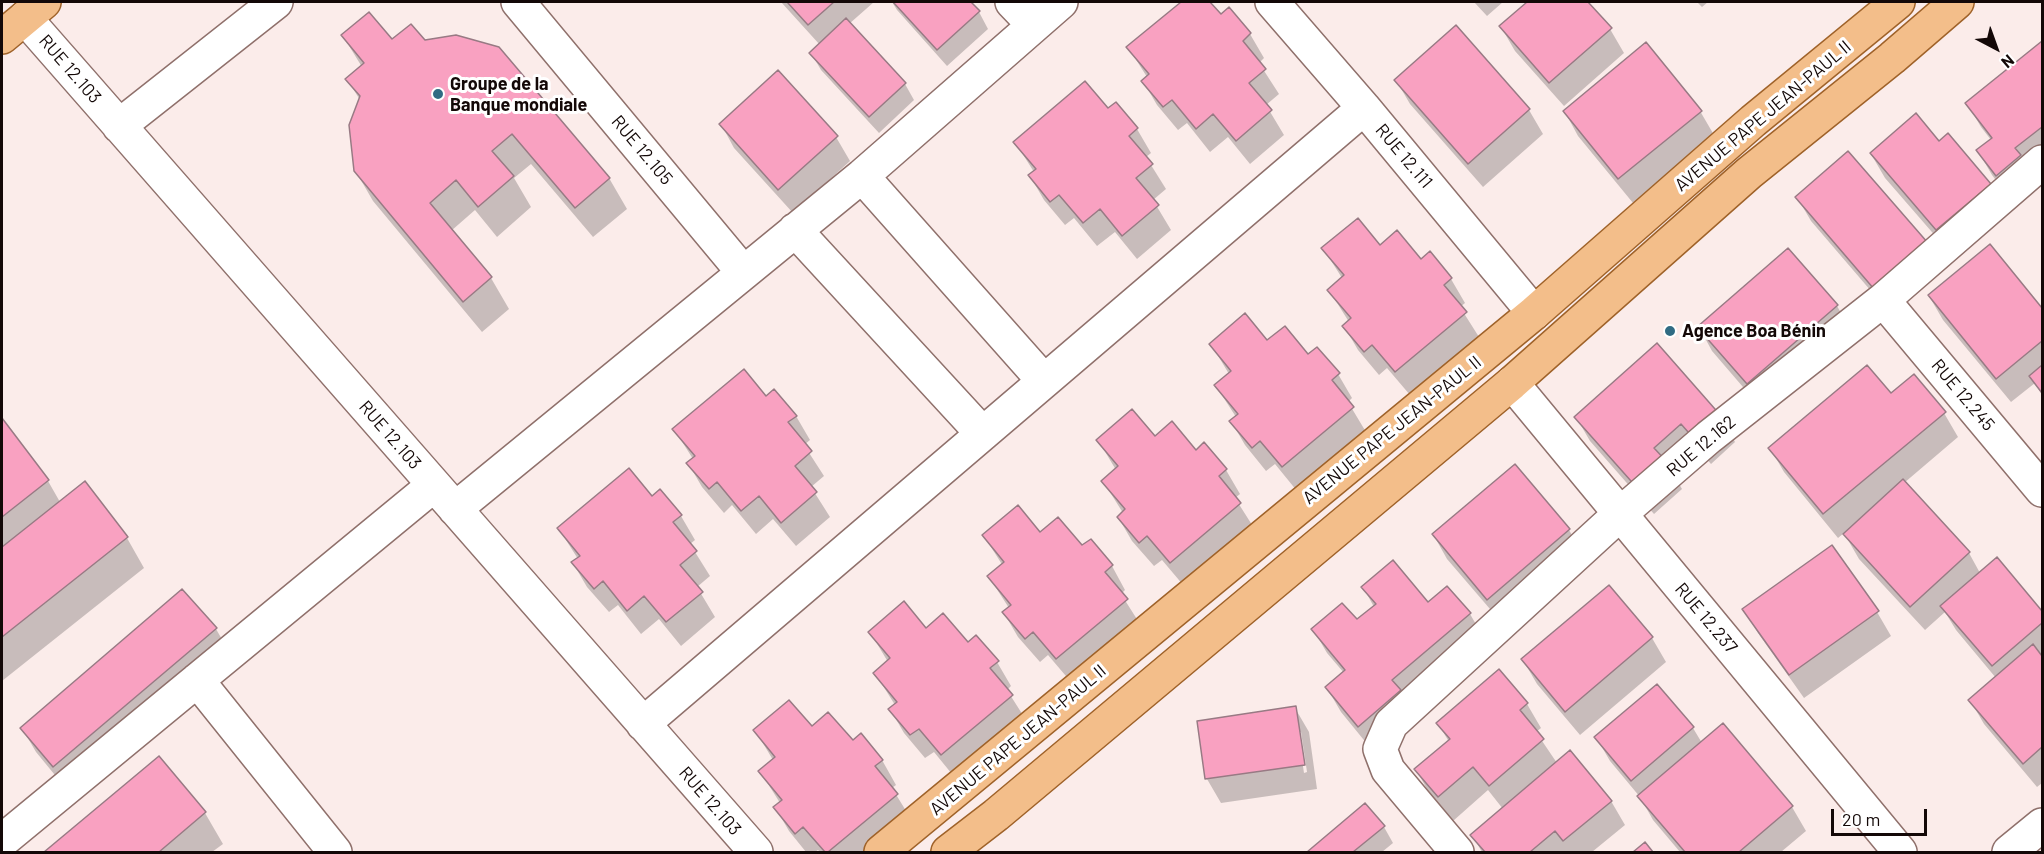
<!DOCTYPE html>
<html>
<head>
<meta charset="utf-8">
<style>
  body { margin:0 }
  #map { position:relative; width:2044px; height:854px; overflow:hidden; background:#fbecea; font-family:Barlow,sans-serif }
  canvas { display:block }
  .frame { position:absolute; inset:0; border:3px solid #130807; pointer-events:none }
  .north { position:absolute; left:1966px; top:18px; width:60px; height:60px; -webkit-text-stroke:4px #fff; paint-order:stroke; rotate:139deg; font-size:16px; font-weight:700; line-height:24px; text-align:center; color:#130807 }
  .north::after { content:''; display:block; margin:auto; width:21px; height:27px; background:#130807; clip-path:polygon(50% 0,100% 100%,50% 72%,0 100%) }
  .scale { position:absolute; left:1831px; top:809px; width:96px; height:27px; box-sizing:border-box; border:3px solid #130807; border-top:0; padding-left:8px; font-size:18px; line-height:21px; white-space:nowrap; color:#130807; -webkit-text-stroke:4px #fff; paint-order:stroke }
</style>
</head>
<body>
<div id="map">
<canvas width="2044" height="854"></canvas>
<div class="frame"></div>
<div class="north">N</div>
<div class="scale">20 m</div>
</div>
<script>
const context = document.querySelector('canvas').getContext('2d');
context.lineJoin = 'round';
function fillPath(path, color) {
  context.fillStyle = color;
  context.fill(path, 'evenodd');
}
function poly(rows) {
  const path = new Path2D();
  for (const r of rows) {
    path.moveTo(r[0], r[1]);
    for (let i = 2; i < r.length; i += 2) path.lineTo(r[i], r[i + 1]);
  }
  return path;
}
function trace(path, color, width, dash) {
  context.strokeStyle = color;
  context.lineWidth = width;
  context.lineCap = dash ? 'butt' : 'round';
  context.setLineDash(dash || []);
  context.stroke(path);
}
function drawText(font, color, halo, rows, align = 'center') {
  context.font = font + ' Barlow,sans-serif';
  context.lineWidth = 6;
  context.setLineDash([]);
  context.textBaseline = 'middle';
  context.strokeStyle = halo;
  context.fillStyle = color;
  for (const [text, x, y, turn = 0] of rows) {
    context.save();
    context.translate(x, y);
    context.rotate((+turn || 0) * Math.PI / 180);
    context.textAlign = isNaN(turn) ? turn : align;
    if (halo) context.strokeText(text, 0, 0);
    context.fillText(text, 0, 0);
    context.restore();
  }
}
const shadow = poly([
  [781,2,874,2,849,24,905,84,914,100,879,133,821,70,811,53,820,45],
  [892,2,969,2,979,12,988,29,947,66,897,10],
  [1183,2,1208,2,1220,16,1229,9,1250,34,1264,58,1259,63,1279,94,1266,105,1284,135,1250,164,1228,137,1210,152,1187,123,1178,130,1157,105,1143,81,1147,77,1128,47],
  [1474,2,1503,2,1487,16],
  [1529,2,1586,2,1610,29,1624,53,1564,106,1515,51,1501,27],
  [1697,2,1708,2,1702,7],
  [1456,27,1529,110,1543,134,1483,187,1410,104,1396,80],
  [343,36,392,41,425,42,609,178,627,209,593,237,531,164,514,178,531,207,497,237,475,210,451,231,491,278,509,309,482,332,373,201,355,170,360,100,347,79,362,67],
  [2042,43,2042,162,2010,199,1992,175,1978,151,1991,140,1981,127,1967,103],
  [1107,110,1137,129,1151,153,1146,157,1166,189,1153,200,1171,230,1137,259,1115,232,1097,246,1074,218,1065,225,1044,200,1030,176,1034,172,1015,142],
  [1700,111,1714,135,1633,203,1578,136,1565,112],
  [721,124,836,137,850,161,793,213,734,148],
  [1939,143,1989,184,2003,209,1951,254,1885,178,1871,154],
  [1848,153,1889,312,1811,221,1797,197],
  [1990,246,2042,310,2042,395,2035,383,2011,402,1943,320,1929,296],
  [1380,247,1421,261,1430,253,1451,279,1465,303,1460,307,1479,337,1410,395,1387,368,1379,375,1358,350,1344,326,1349,322,1329,290,1342,278,1323,248],
  [1837,306,1851,330,1761,408,1712,351,1699,327],
  [1267,342,1308,356,1338,374,1352,398,1348,402,1366,432,1297,491,1275,464,1266,471,1245,445,1231,421,1236,417,1216,386,1229,374,1211,344],
  [1891,395,1944,413,1958,437,1904,483,1969,553,1980,573,1996,559,2042,614,2042,783,2037,787,1984,724,1970,700,1996,678,1956,630,1945,612,1925,630,1859,559,1844,533,1838,538,1784,472,1770,448],
  [766,398,796,416,810,440,804,445,824,476,811,487,830,517,796,546,773,519,756,534,732,505,724,513,702,487,688,463,693,459,674,429],
  [1576,417,1721,418,1735,442,1711,464,1696,447,1671,470,1682,489,1654,514,1590,441],
  [2,421,48,481,60,502,85,483,127,538,144,568,2,681],
  [1154,438,1196,452,1226,470,1240,494,1235,498,1254,528,1184,586,1162,560,1154,566,1132,541,1118,517,1123,513,1103,481,1116,470,1098,440],
  [1515,466,1569,530,1583,554,1502,623,1447,559,1433,534],
  [659,491,681,516,695,540,690,544,710,576,697,587,715,617,681,646,659,619,641,634,618,605,609,612,587,587,573,563,578,559,559,529,651,498],
  [1040,534,1082,547,1112,566,1125,590,1121,594,1140,624,1071,682,1048,655,1040,662,1018,637,1004,613,1009,608,989,577,1003,566,984,536],
  [1832,547,1877,612,1891,636,1804,698,1758,633,1744,609],
  [1363,587,1428,604,1447,588,1470,614,1484,638,1372,750,1341,712,1327,688,1344,673,1327,653,1313,629,1357,622,1374,607],
  [1609,587,1652,638,1666,662,1580,735,1537,684,1523,660],
  [181,591,216,629,230,653,68,791,36,752,22,728],
  [926,630,968,644,997,662,1011,686,1007,690,1026,720,956,779,934,752,925,758,904,733,890,709,895,705,875,673,888,662,870,632],
  [1499,671,1527,704,1541,728,1536,732,1557,763,1611,801,1625,825,1592,852,1482,852,1472,835,1503,809,1488,790,1453,821,1429,793,1416,769,1449,742,1438,723],
  [1657,686,1693,728,1702,743,1723,725,1792,807,1806,831,1781,852,1680,852,1653,820,1640,797,1610,761,1596,737],
  [1295,708,1309,732,1317,789,1221,803,1207,779,1199,722],
  [1298,732,1301,732,1307,772,1304,773],
  [811,728,852,743,882,760,896,785,892,788,911,819,870,852,820,852,818,850,815,852,806,852,789,831,775,807,780,803,760,771,773,760,755,730],
  [158,758,205,813,223,844,212,852,47,852],
  [1365,805,1384,827,1393,843,1382,852,1309,852]
]);
const building = poly([
  [787,2,834,2,808,25,787,2],
  [893,2,971,2,980,11,937,50,893,2],
  [1181,2,1210,2,1221,14,1229,7,1251,33,1243,41,1266,69,1249,83,1272,110,1236,141,1213,114,1196,129,1172,100,1163,107,1141,81,1149,74,1126,47,1181,2],
  [1527,2,1588,2,1612,28,1549,83,1499,26,1527,2],
  [369,12,392,39,411,24,425,40,456,35,499,47,610,178,575,208,512,134,492,151,514,176,478,207,456,180,430,203,492,277,463,302,354,171,349,125,360,96,345,79,364,63,341,35,369,12],
  [846,18,906,83,869,117,809,53,846,18],
  [1456,25,1530,109,1468,164,1394,80,1456,25],
  [2042,41,2042,127,2015,148,2021,155,1996,176,1976,150,1992,138,1965,103,2042,41],
  [1646,42,1702,111,1618,179,1563,111,1646,42],
  [778,70,838,136,778,190,719,124,778,70],
  [1085,81,1108,108,1116,102,1138,128,1129,136,1153,164,1136,178,1159,205,1122,236,1100,209,1083,223,1059,195,1050,202,1028,175,1036,169,1013,142,1085,81],
  [1916,113,1939,141,1948,133,1991,184,1936,230,1870,153,1916,113],
  [1848,151,1928,243,1874,289,1795,197,1848,151],
  [1358,218,1380,245,1397,230,1421,259,1430,251,1452,278,1444,285,1467,312,1395,372,1372,345,1364,352,1342,326,1351,318,1327,290,1344,275,1321,248,1358,218],
  [1990,244,2042,308,2042,341,1996,379,1928,295,1990,244],
  [1788,248,1838,305,1747,384,1697,327,1788,248],
  [1245,313,1267,340,1285,326,1308,354,1317,347,1340,373,1332,380,1354,407,1282,467,1260,441,1252,448,1229,421,1238,414,1214,385,1231,371,1209,344,1245,313],
  [1657,343,1722,417,1696,441,1681,424,1654,448,1669,464,1639,490,1574,417,1657,343],
  [1867,365,1891,393,1914,374,1946,412,1823,514,1768,448,1867,365],
  [2042,365,2042,393,2029,376,2042,365],
  [744,369,766,396,774,389,797,416,788,422,812,451,795,466,817,492,781,523,759,496,741,511,717,482,709,489,686,463,695,456,672,429,744,369],
  [1132,409,1155,436,1172,421,1196,450,1204,442,1227,469,1219,476,1241,503,1170,563,1147,536,1139,543,1117,517,1125,509,1101,481,1118,466,1096,440,1132,409],
  [2,418,49,480,2,517,2,418],
  [1515,464,1570,529,1487,600,1432,534,1515,464],
  [629,468,652,496,660,489,682,515,673,522,697,551,680,565,703,592,666,622,644,596,627,611,603,581,594,589,571,562,580,556,557,528,629,468],
  [1903,479,1970,552,1910,607,1843,534,1903,479],
  [85,481,128,537,2,637,2,547,85,481],
  [1018,505,1040,532,1058,517,1082,545,1091,539,1113,565,1105,572,1128,599,1056,659,1033,632,1025,639,1002,612,1011,605,987,576,1004,562,982,535,1018,505],
  [1832,545,1879,611,1789,675,1742,609,1832,545],
  [1997,557,2042,611,2042,623,1992,666,1940,606,1997,557],
  [1393,560,1428,602,1447,586,1471,613,1392,680,1401,690,1358,727,1325,687,1345,670,1311,629,1342,603,1357,619,1376,604,1361,587,1393,560],
  [1609,585,1653,637,1565,712,1521,659,1609,585],
  [182,589,217,628,53,767,20,728,182,589],
  [904,601,926,628,943,613,968,642,976,635,999,661,990,668,1013,695,941,755,919,729,910,735,888,709,897,702,873,673,890,658,868,632,904,601],
  [2033,644,2042,656,2042,747,2023,764,1968,700,2033,644],
  [1499,669,1528,703,1520,710,1544,739,1489,786,1473,767,1438,797,1414,769,1450,739,1436,723,1499,669],
  [1657,684,1694,727,1631,781,1594,737,1657,684],
  [789,700,812,726,828,712,853,740,861,733,883,760,875,766,898,794,828,852,825,852,803,827,795,834,773,807,782,800,758,771,775,757,753,730,789,700],
  [1296,706,1305,765,1205,779,1197,721,1296,706],
  [1723,723,1793,806,1739,852,1685,852,1637,796,1723,723],
  [1570,750,1612,801,1563,841,1555,831,1530,852,1485,852,1470,835,1570,750],
  [159,756,206,812,159,852,44,852,159,756],
  [1365,803,1385,826,1353,852,1307,852,1365,803],
  [1645,842,1653,852,1633,852,1645,842]
]);
const minor = poly([
  [518,2,743,272],
  [1012,2,1034,25],
  [1272,2,1364,108,1534,313],
  [25,18,756,852],
  [119,126,276,2],
  [862,176,1044,381],
  [795,230,982,433],
  [1883,300,2042,490],
  [1512,383,1900,852],
  [455,509,862,176,1061,2],
  [197,680,335,852],
  [643,724,1364,108],
  [2,841,434,485],
  [1457,852,1388,770,1380,749,1391,724,1620,514,1709,437,1883,300,2042,162],
  [2009,852,2042,825]
]);
const major = poly([
  [2,37,44,2],
  [881,852,1534,313,1753,121,1898,2],
  [948,852,996,815,1512,383,1749,173,1892,58,1957,2]
]);
const markers = [
  [438,94,6,"#306b83"],
  [1670,331,6,"#306b83"]
];
const streetNames = [
  ["RUE 12.103",70,69,49],
  ["AVENUE PAPE JEAN-PAUL II",1763,116,-40],
  ["RUE 12.105",642,150,50],
  ["RUE 12.111",1404,156,50],
  ["RUE 12.245",1963,395,50],
  ["AVENUE PAPE JEAN-PAUL II",1392,430,-39],
  ["RUE 12.103",390,435,49],
  ["RUE 12.162",1701,446,-40],
  ["RUE 12.237",1706,618,50],
  ["AVENUE PAPE JEAN-PAUL II",1018,740,-40],
  ["RUE 12.103",710,801,49]
];
const poiNames = [
  ["Groupe de la",450,84],
  ["Banque mondiale",450,105],
  ["Agence Boa Bénin",1682,331]
];
fillPath(shadow, '#0003');
fillPath(building, '#f9a1c1');
trace(building, '#987a84', 1.5);
trace(minor, '#8f706b', 36);
trace(major, '#9f6229', 36);
trace(minor, '#fff', 33);
trace(major, '#f3be8a', 33);
for (const [x, y, r, color] of markers) {
  const dot = new Path2D();
  dot.arc(x, y, r, 0, 2 * Math.PI);
  context.fillStyle = color;
  context.fill(dot);
  trace(dot, '#fff', 2);
}
drawText('18px', '#130807', '#fff', streetNames);
drawText('bold 18px', '#130807', '#fff', poiNames, 'left');
</script>
</body>
</html>
